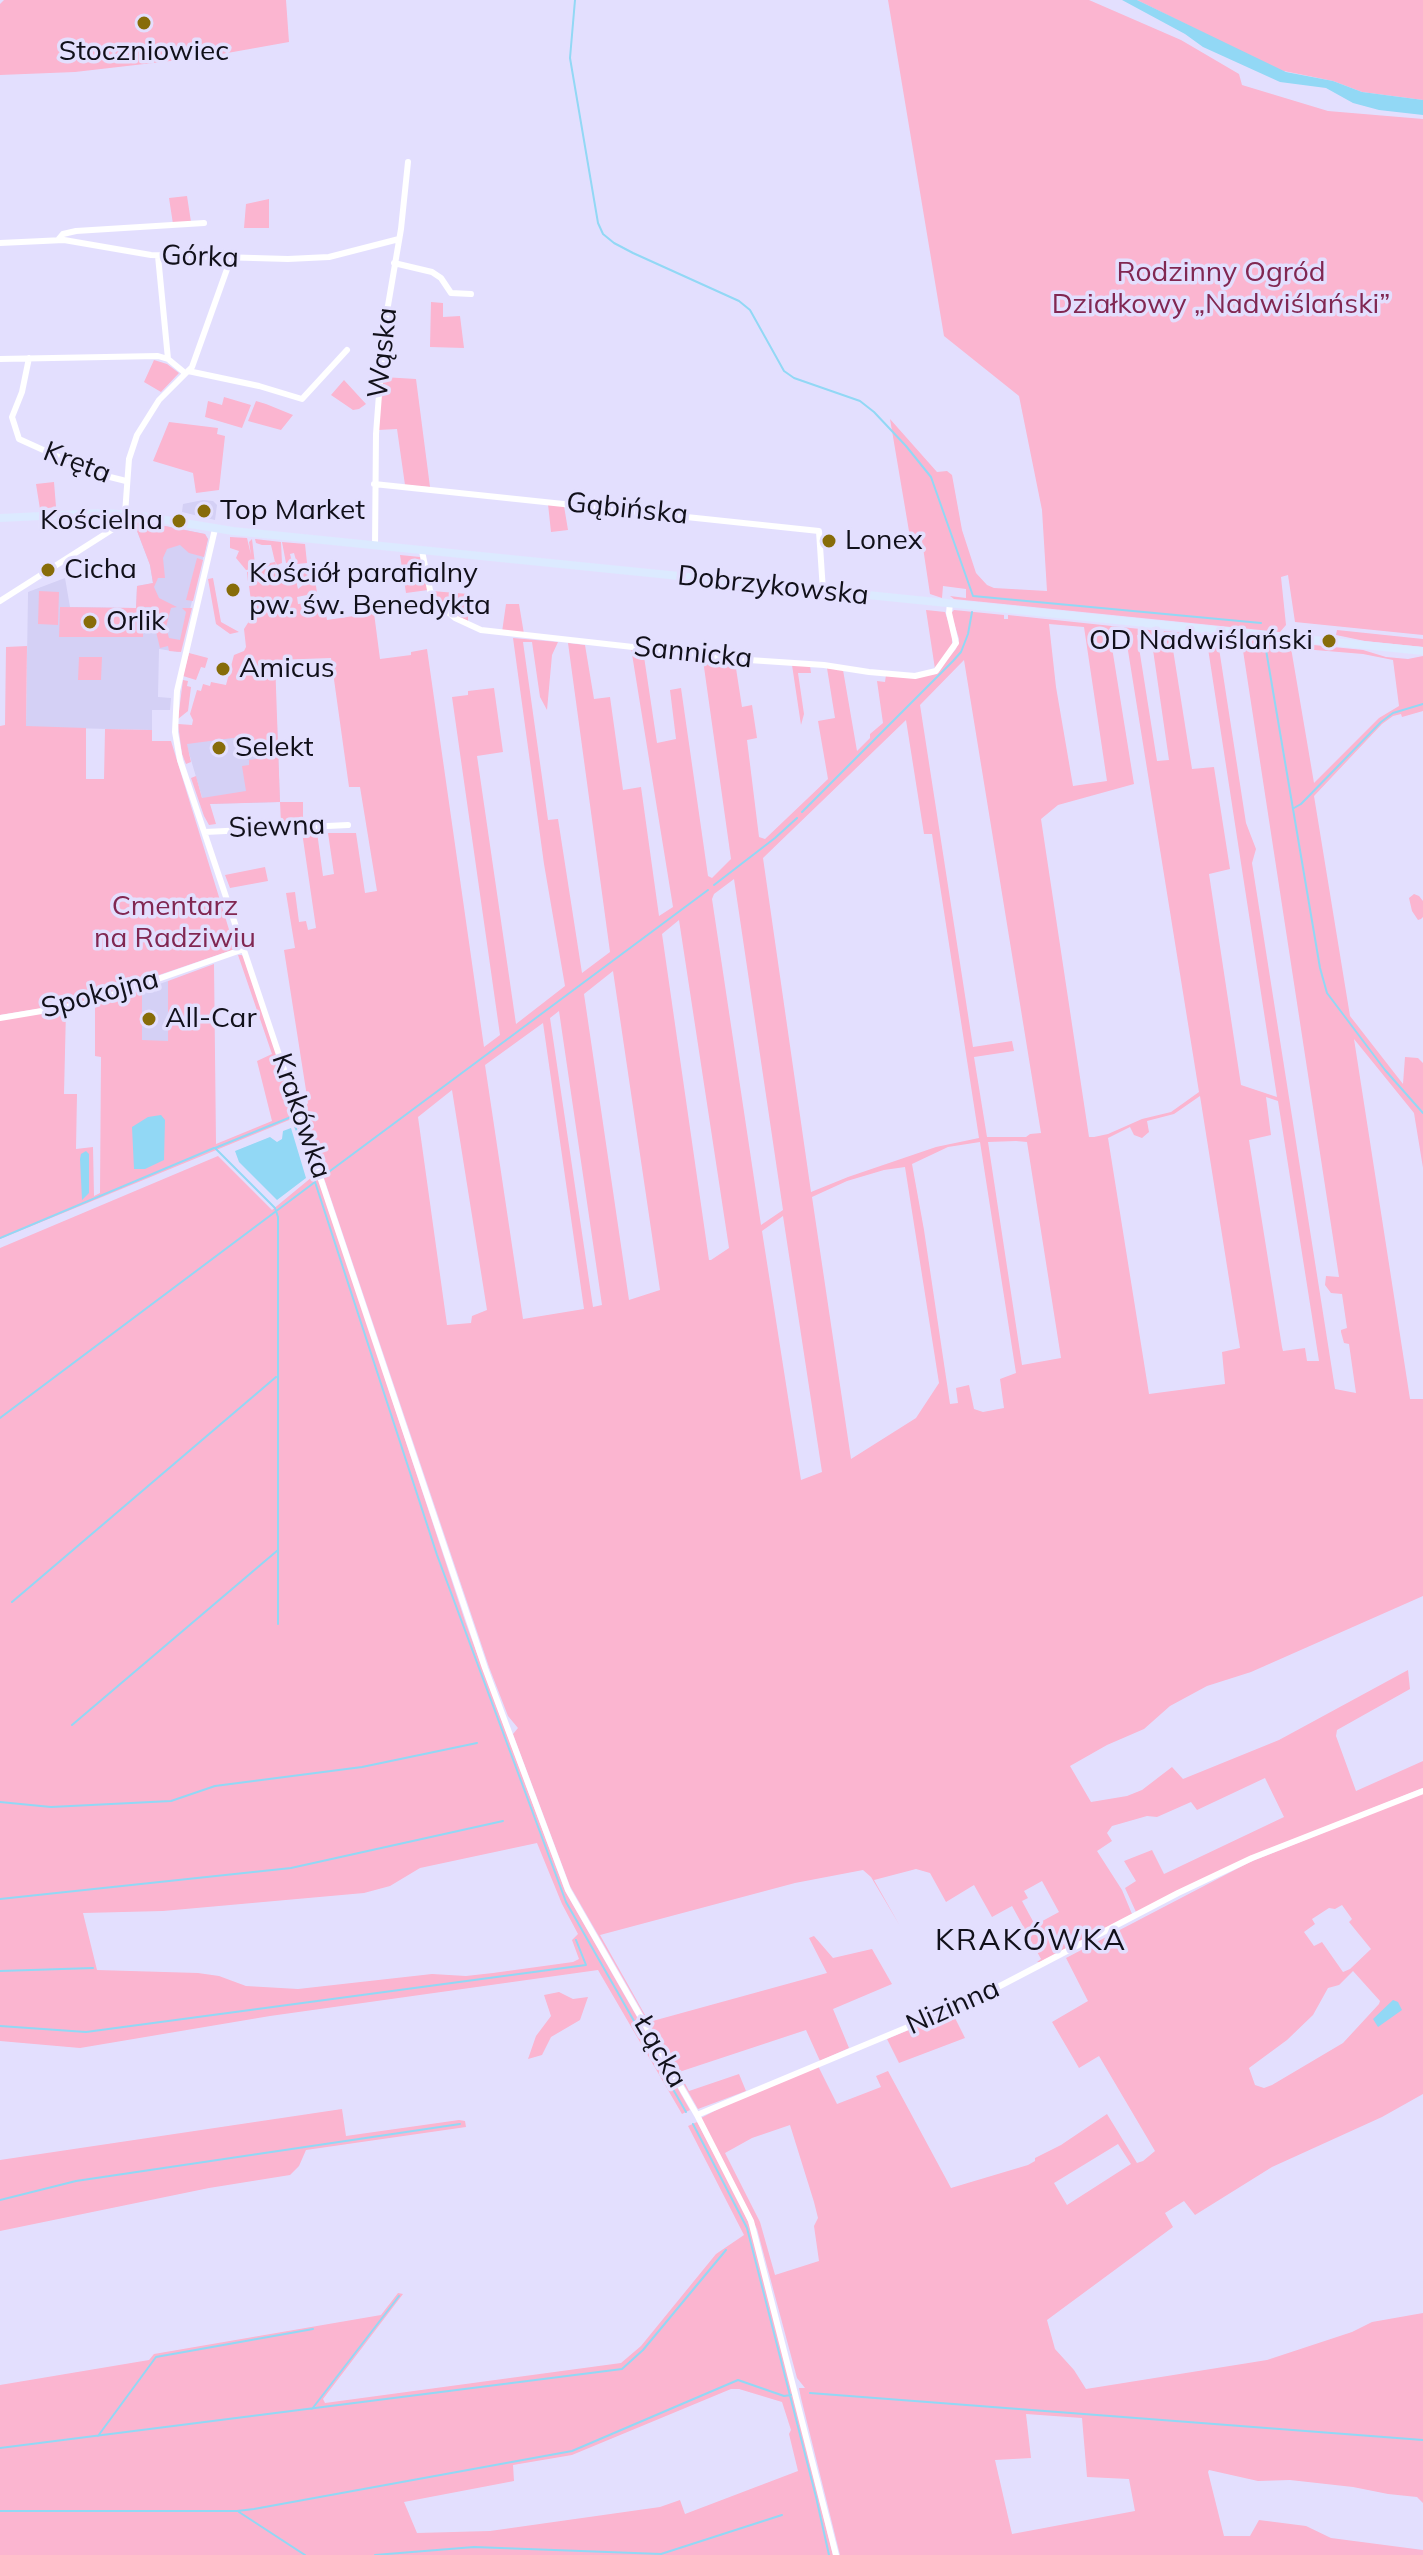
<!DOCTYPE html>
<html>
<head>
<meta charset="utf-8">
<style>
  body { margin:0 }
  canvas { display:block; background:#e3dffe }
</style>
</head>
<body>
<canvas width="1423" height="2555"></canvas>
<script>
const context = document.querySelector('canvas').getContext('2d');
context.lineJoin = 'round';
function fillPath(path, color) {
  context.fillStyle = color;
  context.fill(path, 'evenodd');
}
function poly(rows) {
  const path = new Path2D();
  for (const r of rows) {
    path.moveTo(r[0], r[1]);
    for (let i = 2; i < r.length; i += 2) path.lineTo(r[i], r[i + 1]);
  }
  return path;
}
function trace(path, color, width, dash) {
  context.strokeStyle = color;
  context.lineWidth = width;
  context.lineCap = dash ? 'butt' : 'round';
  context.setLineDash(dash || []);
  context.stroke(path);
}
function drawText(font, color, halo, rows, align = 'center') {
  context.font = font + ' Mulish,sans-serif';
  context.lineWidth = 7;
  context.setLineDash([]);
  context.textBaseline = 'middle';
  context.strokeStyle = halo;
  context.fillStyle = color;
  for (const [text, x, y, turn = 0] of rows) {
    context.save();
    context.translate(x, y);
    context.rotate((+turn || 0) * Math.PI / 180);
    context.textAlign = isNaN(turn) ? turn : align;
    if (halo) context.strokeText(text, 0, 0);
    context.fillText(text, 0, 0);
    context.restore();
  }
}
const built = poly([
  [203,500,213,501,217,505,215,520,182,512,183,504],
  [134,523,156,524,205,534,208,539,179,652,159,649,158,697,171,698,170,710,152,710,152,730,26,727,28,592,65,578,70,607,136,608,137,586,153,583,150,565],
  [277,723,280,802,204,804,184,736],
  [168,981,168,1041,142,1041,142,990]
]);
const green = poly([
  [4,0,286,0,289,42,205,57,75,72,0,75,0,4],
  [888,0,1089,0,1181,40,1239,74,1242,85,1328,111,1423,119,1423,635,1295,622,1288,575,1281,577,1286,625,1280,632,954,599,950,596,966,598,966,589,943,586,942,598,930,594,922,541,911,543,890,419,937,472,947,471,952,475,962,530,976,573,987,585,994,588,1047,591,1042,510,1019,396,944,336],
  [1137,0,1423,0,1423,100,1362,92,1333,81,1279,70],
  [187,196,191,222,173,224,169,198],
  [269,199,269,228,244,228,246,204],
  [431,302,443,303,443,317,460,316,464,348,430,347],
  [154,360,167,364,179,373,161,392,144,382],
  [383,377,416,379,430,487,405,485,397,429,378,430],
  [344,380,366,404,359,409,353,410,331,395],
  [224,397,251,405,242,428,205,417,208,401,222,405],
  [256,401,266,404,293,415,281,430,248,421],
  [169,422,218,428,217,434,225,436,219,490,196,493,193,473,153,461],
  [54,482,56,507,40,509,36,484],
  [548,504,564,506,568,530,551,532],
  [145,522,205,534,208,539,204,557,189,553,180,545,167,549,163,558,165,578,158,578,154,587,159,598,177,607,171,608,166,627,169,638,180,640,186,612,182,608,192,608,181,652,169,651,168,646,160,648,150,607,144,607,143,637,59,637,60,607,136,608,137,586,153,583,150,565,134,523],
  [230,537,247,538,251,555,249,542,252,539,255,564,252,567,264,564,265,567,246,570,236,558,239,551,230,548],
  [255,539,281,542,282,563,277,565,275,561,276,565,266,567,265,564,275,562,271,545,262,545,256,543],
  [282,542,305,544,307,563,297,564,294,553,290,554,292,562,286,563],
  [400,555,420,557,428,590,406,593],
  [197,558,203,560,193,601,186,600],
  [276,567,278,578,295,576,298,589,303,585,302,571,314,572,317,593,297,597,298,604,324,602,327,620,374,613,380,659,411,655,411,652,427,649,484,1047,500,1035,452,697,468,695,468,691,494,688,503,752,477,756,516,1024,565,986,544,864,513,638,558,642,552,655,547,710,540,697,532,642,523,642,548,820,558,819,582,973,610,952,568,643,585,645,594,699,610,697,623,790,641,787,659,916,673,907,631,648,643,650,657,743,676,739,670,690,681,688,708,876,712,878,731,859,703,660,735,662,742,707,752,705,757,738,747,740,759,837,765,839,828,779,818,721,835,718,827,668,843,670,857,751,870,738,870,734,883,723,877,681,885,682,886,675,910,678,935,674,956,649,959,639,951,613,954,610,1004,615,1004,619,1008,619,1008,615,1159,631,1159,634,1163,635,1164,631,1281,643,1281,647,1284,647,1285,643,1294,643,1363,650,1386,657,1408,659,1423,656,1423,711,1402,717,1401,714,1393,716,1382,724,1314,796,1350,1016,1403,1084,1405,1057,1418,1058,1423,1063,1423,1168,1414,1113,1354,1039,1410,1399,1423,1399,1423,1596,1251,1672,1207,1686,1170,1706,1144,1729,1107,1745,1070,1766,1091,1802,1127,1796,1142,1790,1172,1767,1183,1779,1279,1740,1408,1670,1410,1689,1337,1730,1336,1736,1356,1791,1423,1761,1423,1788,1250,1857,1136,1912,1125,1888,1136,1881,1124,1861,1152,1850,1164,1874,1284,1817,1265,1778,1197,1810,1191,1802,1157,1817,1147,1816,1112,1826,1107,1833,1112,1841,1097,1851,1122,1890,1132,1914,1040,1962,1037,1962,1041,1959,1012,1906,992,1917,974,1885,946,1902,930,1873,916,1869,874,1880,900,1926,871,1877,863,1870,795,1883,600,1935,649,2022,827,1973,809,1938,814,1936,833,1958,872,1949,892,1984,833,2009,849,2048,820,2061,806,2030,679,2072,689,2091,739,2074,746,2091,698,2109,570,1886,513,1734,518,1728,508,1716,489,1667,302,1113,308,1103,284,950,295,948,286,893,295,892,299,922,306,921,308,930,316,928,302,832,317,832,323,876,334,874,328,833,356,833,365,893,377,891,360,787,349,787,331,658,275,660,280,802,303,802,303,822,281,823,280,802,210,804,216,824,209,825,204,816,191,778,196,776,202,798,246,791,242,766,249,765,249,760,256,759,255,750,248,750,246,739,233,738,187,744,191,762,186,764,182,754,178,724,192,725,193,720,190,714,197,690,201,691,203,684,210,686,211,682,226,685,234,655,244,651,246,647,244,629,253,615,249,586,254,585,253,582,248,582,247,572],
  [1049,624,1084,627,1107,781,1073,786,1056,687],
  [1109,629,1125,632,1199,1092,1171,1112,1142,1119,1108,1134,1094,1137,1089,1137,1041,819,1058,805,1134,784],
  [1137,635,1151,636,1169,760,1157,761],
  [1171,637,1207,642,1277,1097,1241,1085,1209,874,1230,869,1214,767,1192,769],
  [1218,642,1242,644,1339,1277,1326,1276,1325,1285,1331,1293,1342,1294,1347,1328,1341,1330,1341,1332,1344,1343,1349,1344,1356,1393,1335,1389,1252,863,1256,849,1246,823],
  [1291,648,1363,654,1393,660,1399,706,1379,718,1314,783],
  [964,660,1041,1133,1030,1134,1026,1137,987,1137,974,1057,1014,1051,1012,1041,973,1047,920,705],
  [906,720,924,834,932,834,979,1138,936,1147,848,1177,811,1192,763,858],
  [734,879,783,1210,761,1225,712,899,714,894],
  [679,920,729,1248,711,1260,709,1260,662,934],
  [613,971,660,1290,629,1300,584,994],
  [559,1011,602,1305,593,1307,550,1018],
  [543,1023,584,1309,523,1319,485,1065],
  [452,1090,487,1310,472,1316,471,1323,447,1325,418,1117],
  [1200,1096,1240,1348,1222,1352,1225,1384,1149,1394,1108,1138,1130,1127,1134,1135,1142,1138,1149,1132,1147,1121,1174,1114],
  [1266,1097,1278,1101,1319,1361,1307,1361,1305,1348,1283,1351,1282,1347,1249,1140,1271,1135],
  [1016,1141,1027,1142,1061,1358,1022,1365,988,1142],
  [980,1142,1016,1373,1000,1379,1004,1408,983,1412,974,1409,969,1385,956,1388,958,1403,950,1404,924,1230,912,1164,948,1147],
  [905,1167,939,1383,916,1418,851,1459,812,1197,847,1181,884,1170],
  [783,1216,822,1472,801,1480,762,1231],
  [1042,1881,1059,1912,1035,1925,1022,1901,1028,1898,1024,1891],
  [213,578,221,622,239,632,230,634,216,624,208,579],
  [39,591,59,592,58,625,38,624],
  [432,591,468,594,468,624,437,601],
  [506,604,519,604,524,634,502,632],
  [926,610,945,612,952,633,952,645,935,669],
  [1337,630,1423,639,1423,647,1365,641,1336,635],
  [27,646,26,726,86,728,86,779,104,779,105,729,152,730,152,741,171,741,235,949,80,1002,0,1015,0,726,5,725,6,647],
  [189,653,208,658,205,668,201,667,196,680,183,676],
  [79,657,102,657,101,680,78,680],
  [792,665,810,666,811,673,798,673,804,714,801,725],
  [183,680,188,681,187,686,191,687,188,711,178,719],
  [265,867,268,881,230,888,225,875],
  [1414,894,1419,896,1423,901,1423,917,1421,919,1418,920,1412,911,1409,898],
  [238,955,242,955,246,961,313,1166,312,1169,294,1118,0,1239,0,1019,66,1010,64,1094,77,1094,76,1149,93,1147,94,1196,100,1193,101,1057,95,1056,95,1004,142,990,142,1040,168,1041,168,981,214,964,216,1144,272,1121,257,1061,272,1054],
  [218,1156,272,1210,312,1177,319,1178,465,1621,565,1891,690,2110,682,2114,598,1970,270,2016,80,2048,0,2041,0,1248],
  [537,1843,562,1904,578,1934,572,1940,579,1959,573,1962,493,1973,466,1976,432,1974,298,1989,246,1986,219,1976,198,1973,97,1970,83,1913,163,1911,364,1893,390,1886,420,1868],
  [1423,1793,1423,2094,1382,2117,1272,2167,1195,2215,1184,2201,1165,2213,1173,2227,1047,2320,1055,2349,1074,2370,1086,2389,1267,2360,1352,2332,1372,2322,1423,2313,1423,2503,1417,2497,1388,2494,1353,2487,1290,2480,1258,2481,1209,2470,1208,2472,1224,2536,1250,2536,1259,2520,1306,2526,1331,2538,1423,2550,1423,2555,840,2555,801,2398,799,2388,805,2388,797,2378,757,2229,701,2118,724,2106,818,2066,837,2104,881,2087,876,2076,888,2071,951,2188,1028,2165,1035,2161,1035,2158,1061,2145,1107,2114,1137,2163,1143,2161,1155,2151,1099,2056,1079,2068,1052,2022,1088,2001,1066,1958,1250,1862],
  [1342,1905,1352,1919,1349,1922,1371,1949,1350,1969,1343,1972,1322,1942,1314,1946,1304,1932,1315,1924,1312,1919,1329,1908,1335,1909],
  [1353,1971,1380,2001,1379,2004,1343,2043,1272,2085,1264,2088,1255,2085,1249,2068,1287,2040,1313,2015,1328,1988,1339,1985],
  [790,2125,814,2202,818,2218,814,2226,819,2261,775,2275,760,2222,725,2153,752,2138],
  [1118,2144,1131,2164,1067,2205,1054,2183],
  [1026,2414,1082,2418,1087,2477,1129,2479,1135,2511,1012,2534,995,2460,1031,2458],
  [559,1992,573,1999,588,1997,580,2020,551,2037,542,2055,528,2059,536,2036,551,2016,544,1995],
  [952,2012,965,2038,899,2063,887,2039],
  [342,2109,346,2136,459,2120,465,2121,466,2127,306,2150,299,2166,290,2175,209,2188,0,2231,0,2160],
  [697,2122,739,2201,752,2231,833,2555,0,2555,0,2385,149,2360,154,2354,381,2315,398,2293,403,2294,323,2399,325,2403,621,2363,641,2346,716,2254,744,2235,688,2126],
  [731,2389,739,2389,782,2402,791,2430,789,2434,798,2471,685,2514,680,2500,660,2507,490,2531,417,2533,404,2502,514,2481,513,2465,572,2455]
]);
const water = poly([
  [1122,0,1137,0,1286,72,1333,81,1362,92,1423,100,1423,115,1379,110,1353,103,1326,88,1280,82,1203,47,1185,34],
  [161,1115,165,1120,164,1160,145,1169,134,1169,132,1127,148,1117],
  [291,1128,306,1178,277,1200,239,1162,235,1151,270,1137,277,1142,282,1139,283,1131],
  [86,1151,89,1154,89,1193,82,1200,80,1159,81,1154],
  [1393,2000,1398,2002,1402,2010,1378,2027,1373,2019]
]);
const stream = poly([
  [575,0,570,58,598,223,603,234,614,243,633,253,739,301,750,310,784,371,794,378,860,401,874,412,906,446,931,477,973,596,1261,623],
  [1265,644,1320,968,1327,993,1385,1070,1423,1113],
  [1294,808,1301,804,1381,722,1393,713,1423,704],
  [802,812,953,661,961,652,968,634,972,612],
  [714,885,775,838,797,818],
  [326,1174,708,890],
  [315,1182,437,1555,566,1902,686,2112],
  [0,1238,214,1148],
  [0,1418,315,1182],
  [12,1602,276,1377],
  [278,1624,278,1217,275,1208,215,1148,291,1117,303,1145],
  [72,1725,278,1550],
  [0,1802,51,1807,171,1801,215,1786,362,1767,477,1743],
  [0,1899,291,1868,503,1821],
  [0,1971,93,1968],
  [0,2026,86,2032,586,1965,576,1940],
  [693,2124,747,2228,816,2497,829,2555],
  [0,2200,76,2181,460,2124],
  [810,2393,1423,2440],
  [312,2409,399,2296],
  [98,2436,156,2357,313,2329],
  [0,2448,622,2369,643,2350,726,2250],
  [0,2511,237,2511,254,2509,572,2451,738,2380,784,2396,791,2395],
  [239,2512,305,2555],
  [375,2555,474,2547,661,2554,782,2515]
]);
const minor = poly([
  [58,240,63,234,76,231,204,223],
  [0,243,64,240,151,255,288,259,329,257,399,239],
  [158,256,168,359],
  [394,263,432,272,441,278,451,293,471,294],
  [29,358,22,392,12,417,19,439,94,473,126,481],
  [0,359,158,356,168,359,185,373],
  [188,371,259,386,302,399,347,350],
  [374,484,819,531,823,591],
  [125,514,129,459,137,435,159,400,192,367,231,258],
  [215,529,177,691,175,732,180,760,485,1668,568,1890,697,2115,751,2221,836,2555],
  [375,546,376,434,384,329,401,229,408,162],
  [422,551,430,590,436,602,455,618,481,630,749,660,824,665,869,672,915,676,936,671,956,643,949,613,950,603],
  [0,601,135,515],
  [205,832,348,825],
  [0,1018,89,1003,244,949],
  [697,2115,975,1999,1178,1893,1252,1858,1423,1791]
]);
const secondary = poly([
  [0,518,103,513,135,515,233,531,1423,651]
]);
const markers = [
  [144,23,8,"#876c09"],
  [204,511,8,"#876c09"],
  [179,521,8,"#876c09"],
  [829,541,8,"#876c09"],
  [48,570,8,"#876c09"],
  [233,590,8,"#876c09"],
  [90,622,8,"#876c09"],
  [1329,641,8,"#876c09"],
  [223,669,8,"#876c09"],
  [219,748,8,"#876c09"],
  [149,1019,8,"#876c09"]
];
const poiNames = [
  ["Stoczniowiec",144,52,"center"],
  ["Top Market",220,511],
  ["Kościelna",163,521,"right"],
  ["Lonex",845,541],
  ["Cicha",64,570],
  ["Kościół parafialny",249,574],
  ["pw. św. Benedykta",249,606],
  ["Orlik",106,622],
  ["OD Nadwiślański",1313,641,"right"],
  ["Amicus",239,669],
  ["Selekt",235,748],
  ["All-Car",165,1019]
];
const streetNames = [
  ["Górka",200,257,2],
  ["Wąska",383,353,-84],
  ["Kręta",77,463,21],
  ["Gąbińska",627,509,6],
  ["Dobrzykowska",773,586,6],
  ["Sannicka",693,653,6],
  ["Siewna",277,827,-2],
  ["Spokojna",100,994,-15],
  ["Krakówka",301,1116,71],
  ["Nizinna",953,2007,-24],
  ["Łącka",660,2052,60]
];
const parkNames = [
  ["Rodzinny Ogród",1221,273],
  ["Działkowy „Nadwiślański”",1221,305],
  ["Cmentarz",175,907],
  ["na Radziwiu",175,939]
];
const neighbourhoodNames = [
  ["KRAKÓWKA",1031,1941]
];
fillPath(built, '#d4d0f5');
fillPath(green, '#fbb5d0');
fillPath(water, '#92d8f5');
trace(stream, '#92d8f5', 2);
trace(minor, '#fff', 6);
trace(secondary, '#dceaff', 8);
for (const [x, y, r, color] of markers) {
  const dot = new Path2D();
  dot.arc(x, y, r, 0, 2 * Math.PI);
  context.fillStyle = color;
  context.fill(dot);
  trace(dot, '#e3dffe', 3);
}
drawText('28px', '#11101a', '#e3dffe', poiNames, 'left');
drawText('28px', '#11101a', '#e3dffe', streetNames);
drawText('28px', '#812752', '#e3dffe', parkNames);
context.letterSpacing = '2px';
drawText('30px', '#11101a', '#e3dffe', neighbourhoodNames);
context.letterSpacing = '0px';
</script>
</body>
</html>
